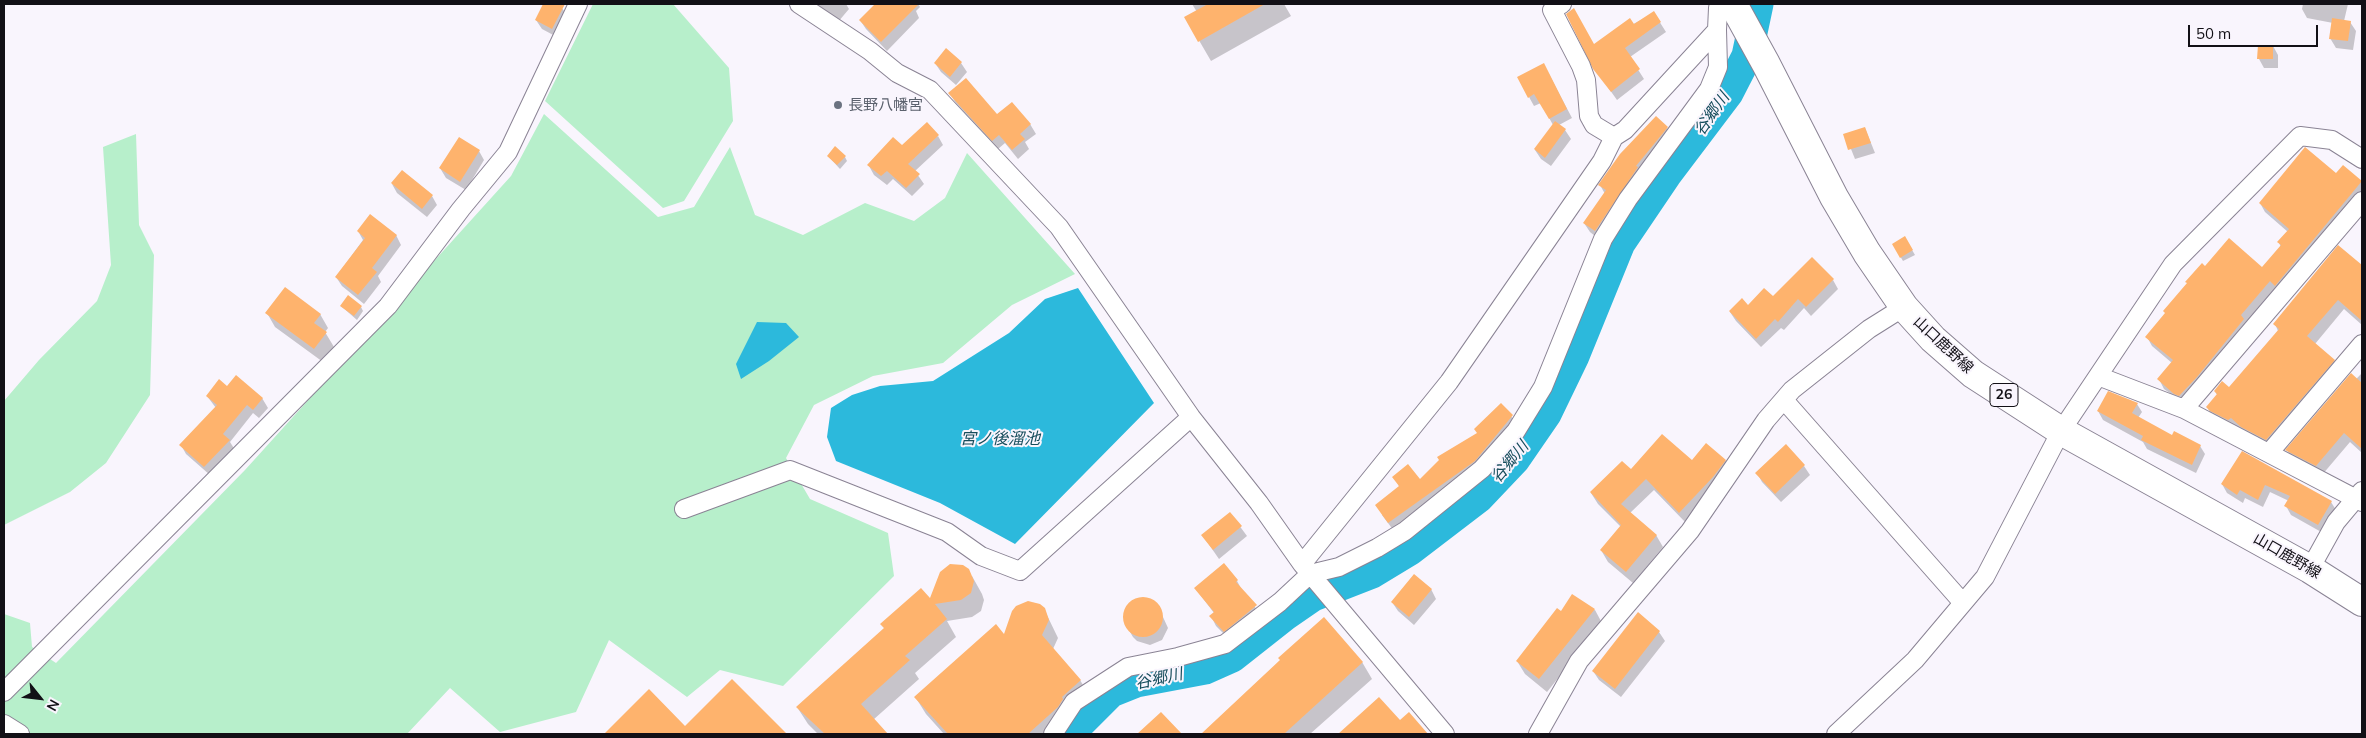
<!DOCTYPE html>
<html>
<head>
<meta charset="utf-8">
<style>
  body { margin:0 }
  #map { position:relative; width:2366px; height:738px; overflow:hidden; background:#f9f5fd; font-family:Mulish,sans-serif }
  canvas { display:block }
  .frame { position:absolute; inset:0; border:5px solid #121016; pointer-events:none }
  .north { position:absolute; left:15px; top:673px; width:50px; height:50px; -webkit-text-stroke:4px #f9f5fd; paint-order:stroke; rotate:119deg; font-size:14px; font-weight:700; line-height:20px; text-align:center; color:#121016 }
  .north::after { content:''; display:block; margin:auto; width:18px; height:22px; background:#121016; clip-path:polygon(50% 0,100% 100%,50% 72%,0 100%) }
  .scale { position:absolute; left:2188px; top:25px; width:130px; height:22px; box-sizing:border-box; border:2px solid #121016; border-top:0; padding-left:6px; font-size:15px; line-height:18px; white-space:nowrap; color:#121016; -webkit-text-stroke:4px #f9f5fd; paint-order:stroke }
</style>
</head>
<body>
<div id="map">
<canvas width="2366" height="738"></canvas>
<div class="frame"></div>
<div class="north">N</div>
<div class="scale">50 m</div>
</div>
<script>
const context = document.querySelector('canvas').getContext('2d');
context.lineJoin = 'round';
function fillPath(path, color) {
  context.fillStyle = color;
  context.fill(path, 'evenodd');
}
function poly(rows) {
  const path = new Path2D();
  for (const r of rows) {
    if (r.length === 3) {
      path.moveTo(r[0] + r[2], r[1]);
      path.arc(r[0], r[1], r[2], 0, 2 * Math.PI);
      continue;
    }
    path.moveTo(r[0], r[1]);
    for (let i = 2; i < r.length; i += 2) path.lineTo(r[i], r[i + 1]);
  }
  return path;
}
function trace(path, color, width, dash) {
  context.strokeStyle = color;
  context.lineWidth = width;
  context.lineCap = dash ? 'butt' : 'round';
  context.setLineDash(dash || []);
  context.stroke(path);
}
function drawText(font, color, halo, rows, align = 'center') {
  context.font = font + ' Mulish,"Noto Sans JP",sans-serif';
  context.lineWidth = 4;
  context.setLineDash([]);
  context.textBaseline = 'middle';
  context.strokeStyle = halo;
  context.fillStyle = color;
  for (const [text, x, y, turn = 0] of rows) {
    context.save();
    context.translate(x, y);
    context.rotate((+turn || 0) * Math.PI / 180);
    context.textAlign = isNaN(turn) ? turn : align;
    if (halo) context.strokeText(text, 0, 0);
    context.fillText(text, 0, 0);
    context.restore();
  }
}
const green = poly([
  [593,4,673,4,729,68,733,121,684,201,663,208,545,101],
  [544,114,658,217,694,207,730,147,755,215,803,235,865,203,914,221,945,198,967,153,1075,274,1012,305,943,363,873,376,814,405,786,458,810,499,888,533,894,576,783,686,720,670,687,697,609,640,576,712,500,732,450,688,407,734,4,734,4,614,30,623,32,647,56,663,245,470,511,176],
  [136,134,139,225,154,255,150,395,106,463,70,492,4,525,4,401,39,360,97,301,111,265,103,147]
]);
const water = poly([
  [1078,288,1154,403,1015,544,940,503,836,461,827,437,831,408,852,395,880,386,933,381,1009,333,1045,299],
  [757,322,786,323,799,337,769,361,741,379,736,364]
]);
const shadow = poly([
  [545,4,554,4,562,8,568,17,557,37,542,29,536,20],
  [813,4,846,4,849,9,838,22],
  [877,4,918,4,920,7,916,11,919,18,887,51,866,29,860,20],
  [1192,4,1284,4,1291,16,1211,61,1186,18,1197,12],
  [2303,4,2348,4,2344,21,2350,22,2356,31,2353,50,2336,48,2330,38,2333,23,2307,18,2302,9],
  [1654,13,1666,32,1630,57,1644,79,1617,100,1595,69,1594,45],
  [2273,46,2278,55,2278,68,2264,68,2259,59],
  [946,50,961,63,967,72,956,85,941,72,935,63],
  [1549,74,1572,118,1559,125,1565,130,1571,139,1551,166,1541,159,1535,150,1553,125,1541,103,1534,106,1529,97],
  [950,93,997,116,1030,124,1036,134,1025,142,1029,149,1018,159,1005,143,998,149,955,102],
  [1667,128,1672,137,1600,240,1590,232,1584,223,1605,194,1600,185],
  [1865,128,1875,153,1855,159,1845,134],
  [938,136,943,145,915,171,924,184,912,196,893,179,887,185,874,175,869,166],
  [479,151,484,160,466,190,446,178,440,168],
  [828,156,845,157,847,161,840,169],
  [2336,175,2361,182,2362,196,2185,404,2164,389,2159,379,2172,363,2152,346,2147,337,2205,267,2262,268,2281,247,2279,243,2288,232,2265,212,2260,203],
  [392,184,432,196,437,205,427,217,397,193],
  [358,231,396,235,401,245,378,276,381,282,364,304,342,286,336,277,363,240],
  [1905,238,1915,255,1903,261,1893,244],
  [2339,247,2362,267,2362,325,2344,309,2315,344,2334,360,2340,371,2272,450,2213,417,2207,407,2217,395,2215,391,2229,388,2278,331,2275,324],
  [1833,280,1838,289,1811,316,1804,308,1784,330,1781,328,1761,347,1736,321,1730,312],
  [341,306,361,307,363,311,357,320],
  [267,313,320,314,328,328,325,332,334,347,323,362,275,327],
  [2362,373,2362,453,2350,442,2322,475,2293,460,2287,450],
  [227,388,262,398,268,408,259,418,253,413,230,442,235,450,210,475,186,454,181,445,216,408,207,396],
  [1501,404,1518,425,1512,434,1394,531,1382,515,1400,488,1394,477,1420,481,1478,434],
  [2137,404,2142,412,2138,418,2172,437,2200,446,2205,454,2196,473,2147,449,2143,442,2103,420,2098,411],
  [2242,453,2331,502,2336,510,2323,533,2291,515,2286,506,2289,501,2270,492,2263,507,2245,498,2243,503,2227,493,2222,484],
  [1725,460,1732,472,1687,524,1654,490,1630,513,1656,535,1663,547,1633,583,1608,562,1601,550,1621,527,1598,504,1591,493,1631,471],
  [1804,466,1810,475,1781,502,1762,482,1757,473],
  [1230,513,1247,536,1219,559,1203,536],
  [972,576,982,594,984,600,981,611,972,617,947,621,956,637,915,673,919,679,873,720,887,734,818,734,808,724,797,707,885,629,881,624,930,601],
  [1237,581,1242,590,1261,615,1230,640,1216,626,1211,616,1214,613,1195,588],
  [1431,589,1436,599,1414,625,1398,611,1392,602],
  [1147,599,1158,606,1168,628,1162,640,1150,645,1137,641,1133,637,1127,627,1125,615,1130,604,1135,600],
  [1044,609,1058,638,1053,649,1080,680,1090,697,1056,734,944,734,926,714,916,698],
  [1595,610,1602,623,1547,692,1525,674,1517,661,1561,613],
  [1638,614,1659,632,1665,641,1621,697,1599,680,1593,671],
  [1281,661,1362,662,1372,679,1310,734,1203,734],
  [732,681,785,734,606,734,649,691,685,728],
  [1379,699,1400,722,1426,734,1341,734]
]);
const river = poly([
  [1073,734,1080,723,1111,692,1136,682,1205,669,1232,657,1284,616,1313,596,1372,573,1410,550,1478,498,1515,459,1546,414,1574,356,1620,243,1666,175,1728,93,1747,56,1758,4]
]);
const building = poly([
  [543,4,565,4,552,29,535,20],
  [875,4,919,4,881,42,859,20],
  [1208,4,1265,4,1198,42,1184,17],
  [1574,8,1594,44,1630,18,1634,24,1654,11,1661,22,1625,48,1640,69,1611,92,1593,69,1566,14],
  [2332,18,2351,21,2348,41,2329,39],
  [2258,45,2273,45,2273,59,2257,59],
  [946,48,962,62,950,77,934,63],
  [1544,63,1567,109,1549,119,1534,94,1528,98,1517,77],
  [966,78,997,114,1012,102,1031,124,1020,134,1025,139,1012,150,999,135,992,141,948,93],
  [1656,116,1668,127,1636,166,1638,167,1595,231,1583,223,1606,190,1598,185,1620,154],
  [1555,121,1566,129,1545,158,1534,149],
  [927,122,939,135,908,164,920,174,906,188,887,171,881,176,867,165,893,137,902,145],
  [1865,127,1871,143,1848,150,1843,134],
  [459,137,480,150,460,182,439,168],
  [835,146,846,156,837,165,827,156],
  [2305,147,2336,173,2343,165,2362,181,2275,286,2270,281,2241,315,2244,319,2197,377,2179,396,2174,394,2157,379,2173,360,2145,337,2165,313,2163,311,2187,283,2185,282,2202,263,2205,266,2229,238,2262,267,2281,245,2277,242,2289,229,2259,203],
  [402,170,433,195,422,209,391,183],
  [370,214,397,235,372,268,377,272,358,295,335,277,365,238,357,231],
  [1905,236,1913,250,1900,258,1892,244],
  [2338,245,2362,265,2362,321,2338,300,2307,336,2335,360,2266,440,2241,427,2231,418,2228,420,2210,411,2206,407,2217,394,2214,391,2222,381,2229,387,2279,329,2273,324],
  [1812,257,1834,279,1806,307,1798,299,1778,322,1775,319,1756,339,1729,311,1742,298,1748,305,1764,288,1773,296],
  [285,287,321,314,314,323,327,332,314,349,265,313],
  [348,295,362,306,354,316,340,306],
  [2351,373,2362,383,2362,449,2344,433,2316,466,2285,450],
  [236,375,263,398,253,410,247,405,223,434,230,440,204,467,179,445,217,405,206,396,219,379,227,386],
  [2108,391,2138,403,2132,413,2172,435,2174,431,2201,445,2192,465,2141,440,2143,436,2097,411],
  [1501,403,1513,415,1475,461,1388,523,1375,505,1399,486,1392,477,1408,464,1420,479,1439,460,1437,457,1477,433,1474,429],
  [1662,434,1692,460,1706,443,1726,460,1713,477,1679,513,1646,479,1621,504,1657,535,1626,572,1600,550,1621,525,1590,492,1622,461,1631,469],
  [1786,444,1805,465,1775,494,1755,473],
  [2242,451,2332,501,2318,525,2284,506,2290,496,2265,485,2258,500,2240,490,2237,495,2221,484],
  [1230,512,1242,526,1213,550,1201,535],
  [1224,563,1238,580,1236,582,1257,605,1224,632,1209,616,1214,612,1194,588],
  [950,564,963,565,969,569,974,581,971,593,961,600,935,604,947,619,905,656,910,660,861,704,888,734,825,734,796,707,884,628,880,624,921,588,930,598,940,572],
  [1414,574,1432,589,1409,617,1391,602],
  [1572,594,1595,609,1539,679,1516,661,1557,608,1561,611],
  [1143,617,20],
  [1028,601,1040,604,1045,608,1049,620,1042,635,1081,680,1062,697,1063,699,1058,707,1028,734,948,734,914,697,996,624,1004,634,1012,611,1016,606],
  [1638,612,1660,631,1615,689,1592,671],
  [1324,617,1363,662,1284,734,1201,734,1280,660,1278,658],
  [732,679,787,734,604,734,649,689,685,726],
  [1379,697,1400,720,1409,712,1428,734,1338,734],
  [1161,712,1182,734,1137,734]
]);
const minor = poly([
  [799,4,870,51,897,73,930,90,1059,227,1191,417,1259,503,1302,564,1445,734],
  [1562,4,1552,10,1581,66,1586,80,1589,116,1594,125,1614,137,1625,130,1717,30],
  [2098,376,2184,409,2362,502],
  [1784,400,1963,603],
  [2184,409,2362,201],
  [2269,453,2362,344],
  [684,509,790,470,947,532,981,556,1020,571,1191,417],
  [1302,564,1449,382,1602,161,1614,137],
  [2310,569,2336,522,2362,491],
  [4,692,388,306,461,209,508,152,578,4],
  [4,724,20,734],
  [1053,734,1074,702,1128,667,1178,657,1225,644,1280,602,1310,574,1339,567,1377,548,1405,531,1482,469,1516,431,1543,387,1603,239,1628,199,1709,89,1718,67,1717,30,1718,8,1720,4],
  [1538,734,1579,661,1690,531,1766,420,1792,390,1869,329,1904,307],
  [1836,734,1915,660,1985,577,2061,431,2173,264,2300,136,2332,140,2362,159]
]);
const primary = poly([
  [1733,4,1766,64,1834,197,1867,253,1904,307,1933,339,1973,374,2061,431,2310,569,2362,602]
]);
const markers = [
  [838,105,5,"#6b7280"]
];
const shields = [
  [2004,395,28]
];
const shieldNames = [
  ["26",2004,395]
];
const worshipNames = [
  ["長野八幡宮",848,105]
];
const streetNames = [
  ["山口鹿野線",1943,345,43],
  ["山口鹿野線",2287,556,30]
];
const waterNames = [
  ["谷郷川",1712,114,-55],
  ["宮ノ後溜池",1000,439],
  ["谷郷川",1510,462,-50],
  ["谷郷川",1159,679,-12]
];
fillPath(green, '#b7efcb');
fillPath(water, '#2cb9dc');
fillPath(shadow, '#0003');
trace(river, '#2cb9dc', 31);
fillPath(building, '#feb36d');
trace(minor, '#8a8394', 20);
trace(primary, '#8a8394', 30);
trace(minor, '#fff', 18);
trace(primary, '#fff', 28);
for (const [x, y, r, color] of markers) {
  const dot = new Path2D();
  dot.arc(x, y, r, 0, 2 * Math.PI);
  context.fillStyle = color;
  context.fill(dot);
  trace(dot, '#f9f5fd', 2);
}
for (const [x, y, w] of shields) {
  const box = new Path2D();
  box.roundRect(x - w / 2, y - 11.5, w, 23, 4);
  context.fillStyle = '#f9f5fd';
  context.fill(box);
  trace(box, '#121016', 1);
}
drawText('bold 14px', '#121016', null, shieldNames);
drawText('15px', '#5b616d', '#f9f5fd', worshipNames, 'left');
drawText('15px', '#121016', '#f9f5fd', streetNames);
drawText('italic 16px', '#164d5c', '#f9f5fd', waterNames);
</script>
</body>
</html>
